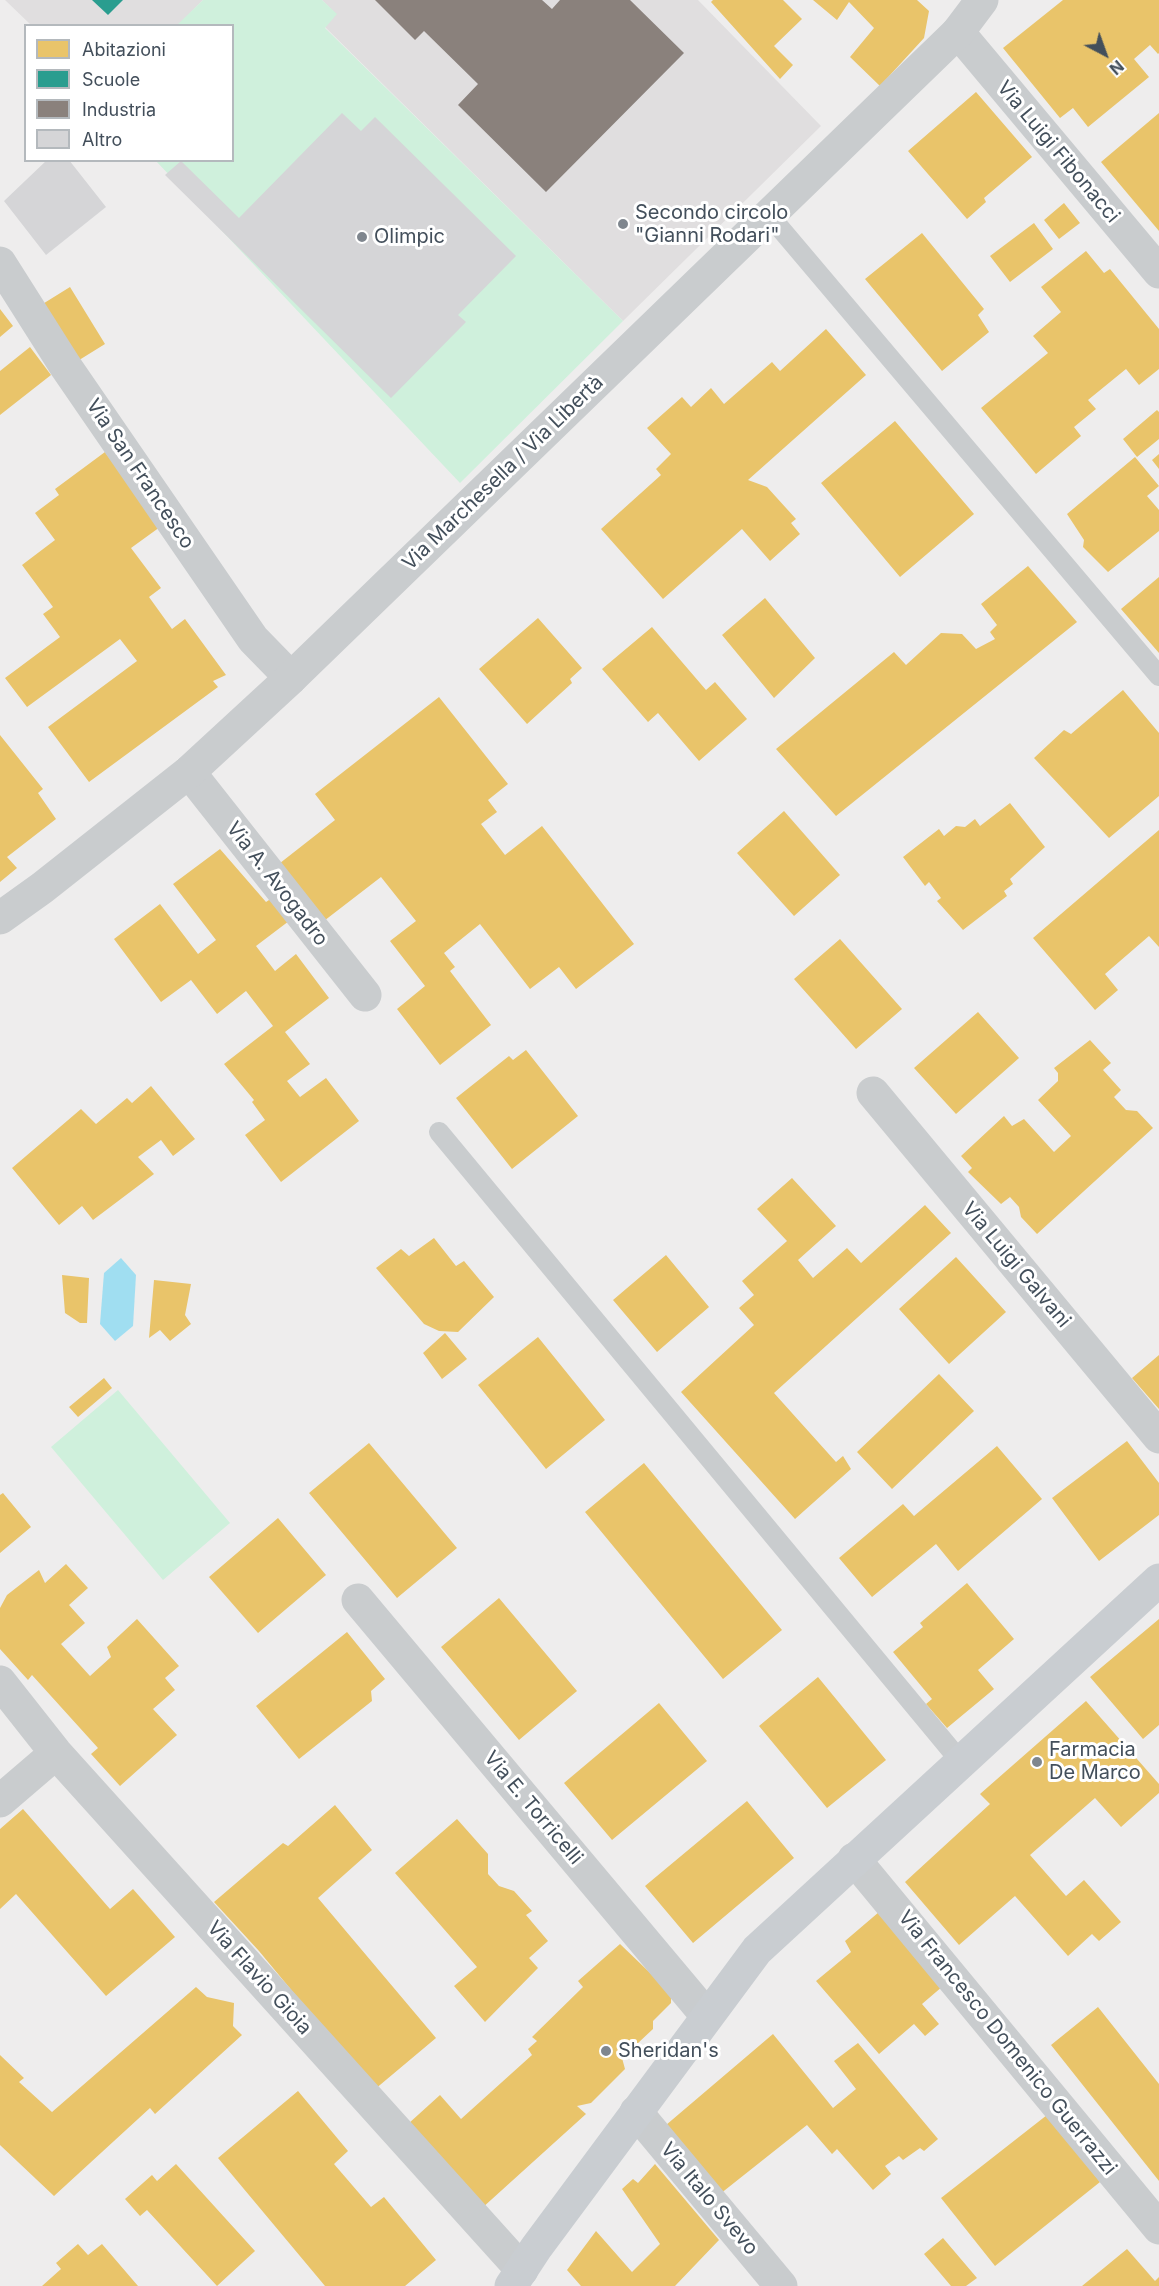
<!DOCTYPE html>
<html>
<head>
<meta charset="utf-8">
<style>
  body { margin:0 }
  #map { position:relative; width:1159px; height:2286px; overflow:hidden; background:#eeeded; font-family:Inter,sans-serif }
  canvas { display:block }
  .legend { position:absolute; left:24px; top:24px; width:210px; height:138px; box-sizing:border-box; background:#fff; border:2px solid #b4b9bd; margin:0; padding:8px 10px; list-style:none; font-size:18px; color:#434f5b }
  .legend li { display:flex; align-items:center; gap:12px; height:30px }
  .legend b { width:30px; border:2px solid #b4b9bd }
  .north { position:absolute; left:1075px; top:24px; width:60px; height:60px; -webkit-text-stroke:4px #fff; paint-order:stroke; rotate:139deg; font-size:16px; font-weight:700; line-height:24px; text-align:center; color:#434f5b }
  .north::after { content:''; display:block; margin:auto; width:21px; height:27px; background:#434f5b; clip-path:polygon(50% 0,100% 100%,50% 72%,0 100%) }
</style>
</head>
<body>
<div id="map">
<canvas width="1159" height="2286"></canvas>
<ul class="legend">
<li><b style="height:16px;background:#e9c46a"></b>Abitazioni</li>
<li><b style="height:16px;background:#2a9d8f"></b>Scuole</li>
<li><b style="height:16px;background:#8a817c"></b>Industria</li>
<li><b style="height:16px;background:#d5d5d7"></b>Altro</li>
</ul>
<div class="north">N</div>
</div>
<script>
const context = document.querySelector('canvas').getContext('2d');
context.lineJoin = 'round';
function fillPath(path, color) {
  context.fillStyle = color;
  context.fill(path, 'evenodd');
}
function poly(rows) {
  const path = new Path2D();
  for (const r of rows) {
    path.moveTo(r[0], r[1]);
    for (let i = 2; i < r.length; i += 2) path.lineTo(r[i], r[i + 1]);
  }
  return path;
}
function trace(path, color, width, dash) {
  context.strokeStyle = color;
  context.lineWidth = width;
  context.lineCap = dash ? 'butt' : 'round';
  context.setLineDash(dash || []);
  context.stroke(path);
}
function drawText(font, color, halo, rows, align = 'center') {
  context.font = font + ' Inter,sans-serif';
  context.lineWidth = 6;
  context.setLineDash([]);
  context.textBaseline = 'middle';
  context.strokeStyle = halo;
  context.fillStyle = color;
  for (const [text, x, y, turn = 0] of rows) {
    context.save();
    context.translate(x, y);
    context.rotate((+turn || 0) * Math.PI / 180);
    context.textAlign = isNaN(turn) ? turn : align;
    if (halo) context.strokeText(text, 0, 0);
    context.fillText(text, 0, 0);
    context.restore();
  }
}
const education = poly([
  [5,0,203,0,177,26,31,25],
  [322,0,698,0,821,126,623,321,325,27,336,14]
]);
const green = poly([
  [203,0,322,0,337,14,325,28,623,321,460,483,156,161,232,160,232,26,177,25],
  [118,1390,230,1523,163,1580,51,1447]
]);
const water = poly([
  [121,1258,136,1275,133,1326,115,1341,100,1324,104,1273]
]);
const homes = poly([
  [713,0,783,0,802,19,774,46,793,65,780,79,711,2],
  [813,0,917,0,929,11,924,38,880,86,850,57,874,28,849,2,837,20],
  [1063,0,1159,0,1159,53,1158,54,1150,45,1134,59,1149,77,1088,127,1073,108,1060,118,1003,48],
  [976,92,1032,157,984,198,986,202,967,219,908,151],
  [1159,113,1159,231,1101,162],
  [1064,203,1080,223,1059,239,1044,220],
  [1034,223,1053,249,1010,282,990,256],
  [922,233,984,309,978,315,989,332,942,371,865,279],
  [1086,251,1104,273,1110,269,1159,329,1159,369,1139,385,1126,369,1088,400,1096,409,1074,427,1081,436,1036,474,981,408,1048,353,1033,336,1061,312,1041,287],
  [70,287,105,344,76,362,41,305],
  [0,309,13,326,0,337],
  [826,329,866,375,748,480,767,487,796,519,791,523,800,534,770,561,742,529,663,599,601,529,661,475,656,469,671,454,647,428,682,397,691,407,711,388,724,404,772,362,780,371],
  [30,347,51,375,0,415,0,371],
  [1157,410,1159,412,1159,439,1137,457,1123,439],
  [895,421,974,514,900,577,821,483],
  [105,452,160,527,131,548,161,588,149,597,172,629,185,619,226,675,213,681,218,687,89,782,48,727,137,661,120,639,27,707,5,678,60,637,43,614,53,607,22,565,55,540,35,513,59,495,55,489],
  [1159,454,1159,469,1152,460],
  [1135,457,1159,486,1147,496,1159,510,1159,531,1108,572,1083,547,1084,540,1067,514],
  [1028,566,1077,622,836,816,776,749,894,652,906,665,941,633,962,634,976,649,995,639,990,632,997,625,981,604],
  [1159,577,1159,653,1121,609],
  [765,598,815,658,774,698,722,635],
  [538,618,582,668,570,679,572,683,527,724,479,669],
  [652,627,706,690,715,682,747,719,699,761,658,713,648,722,602,669],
  [1123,690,1159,733,1159,796,1109,838,1034,758,1064,730,1071,734],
  [439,697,508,784,488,800,497,812,481,824,505,855,542,826,634,944,576,989,559,967,530,989,480,924,444,953,455,967,450,971,491,1025,440,1065,397,1009,425,986,390,941,416,921,381,877,320,924,275,867,335,820,315,794],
  [0,735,43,789,38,793,56,819,7,857,17,868,0,882],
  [1010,803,1045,847,1010,879,1013,884,1004,891,1007,896,963,930,937,901,941,898,929,882,925,886,903,857,939,829,944,836,956,826,965,827,975,819,980,826],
  [784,811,840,875,794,916,737,853],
  [1159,830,1159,947,1149,936,1105,974,1118,990,1095,1010,1033,938],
  [220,849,266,902,272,898,289,921,256,946,275,971,296,954,329,998,285,1032,310,1064,287,1081,300,1097,326,1078,359,1121,281,1182,245,1135,265,1120,252,1102,254,1100,224,1064,273,1026,246,991,217,1014,191,980,161,1002,114,939,160,904,198,954,216,940,173,884],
  [840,939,902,1009,856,1049,794,979],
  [978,1012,1019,1058,956,1114,914,1068],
  [1090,1040,1111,1063,1103,1070,1121,1090,1114,1097,1126,1110,1137,1111,1153,1128,1037,1234,1021,1217,1019,1207,1010,1197,1001,1204,968,1172,972,1168,961,1156,1004,1116,1012,1126,1024,1119,1054,1152,1071,1136,1038,1100,1058,1081,1058,1073,1054,1068],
  [526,1050,578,1116,512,1169,456,1098,509,1056,513,1060],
  [151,1086,195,1139,173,1156,161,1140,138,1157,154,1174,93,1220,82,1206,59,1225,12,1168,81,1109,96,1124,127,1098,132,1103],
  [792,1178,836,1226,798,1260,813,1278,847,1248,861,1263,925,1205,951,1233,774,1393,836,1462,843,1456,851,1469,795,1519,681,1392,754,1325,739,1308,754,1295,742,1281,787,1241,757,1209],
  [434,1238,456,1266,464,1261,494,1297,458,1332,439,1331,424,1324,376,1268,401,1249,409,1256],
  [666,1255,709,1307,657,1352,613,1300],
  [956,1257,1006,1312,949,1364,899,1309],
  [62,1275,89,1278,87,1323,80,1323,65,1313],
  [154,1280,191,1284,185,1315,191,1324,170,1341,160,1330,149,1338],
  [445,1333,467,1359,442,1379,423,1353],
  [538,1337,605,1420,546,1469,478,1385],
  [1159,1355,1159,1409,1132,1378],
  [939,1374,974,1411,892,1489,857,1452],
  [104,1378,112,1388,78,1417,69,1407],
  [1127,1441,1159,1483,1159,1515,1099,1561,1052,1498],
  [369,1443,457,1548,397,1598,309,1493],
  [997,1446,1042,1499,958,1571,936,1544,872,1597,839,1558,903,1504,914,1516],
  [644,1463,782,1630,723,1679,585,1512],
  [3,1493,31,1527,0,1553,0,1495],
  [278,1518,326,1575,258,1633,209,1577],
  [66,1564,88,1588,69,1605,85,1623,61,1644,90,1676,111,1657,107,1647,137,1619,179,1666,165,1678,175,1690,153,1709,177,1735,120,1786,91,1754,98,1748,32,1675,28,1680,0,1649,0,1608,7,1595,39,1570,45,1583],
  [967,1583,1014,1639,978,1670,994,1689,947,1728,926,1704,932,1699,893,1652,923,1627,920,1623],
  [499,1598,577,1691,519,1740,441,1647],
  [1159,1619,1159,1725,1143,1739,1090,1677],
  [347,1632,385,1679,371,1691,372,1701,299,1759,256,1706],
  [818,1677,886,1760,827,1808,759,1726],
  [1086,1701,1159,1784,1159,1793,1121,1827,1095,1798,1030,1855,1066,1896,1084,1880,1121,1922,1099,1941,1092,1934,1068,1956,1015,1896,959,1945,905,1882,990,1804,980,1794],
  [659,1703,707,1761,612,1840,564,1783],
  [747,1801,794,1858,693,1943,645,1886],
  [335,1805,372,1850,318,1898,436,2038,374,2090,259,1951,214,1902,283,1843,288,1846],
  [23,1809,110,1909,133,1889,175,1937,106,1996,16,1894,0,1909,0,1829],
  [457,1819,488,1854,488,1874,499,1886,514,1891,532,1911,526,1915,548,1941,529,1958,538,1968,485,2022,454,1986,477,1967,395,1873],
  [886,1906,950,1980,922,2004,939,2024,925,2036,914,2024,879,2054,816,1981,851,1952,845,1941],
  [620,1944,671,1993,671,2003,653,2021,653,2029,622,2058,625,2069,591,2103,577,2106,586,2114,481,2209,408,2124,440,2095,461,2119,532,2055,528,2049,537,2041,532,2037,583,1987,578,1981],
  [196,1987,207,1997,234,2003,233,2026,242,2035,155,2114,150,2108,54,2196,0,2145,0,2055,24,2078,19,2082,52,2112],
  [1098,2007,1159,2084,1159,2181,1051,2045],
  [773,2034,833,2108,856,2089,834,2061,858,2043,938,2139,924,2151,920,2148,903,2160,899,2156,885,2166,891,2174,873,2190,837,2149,832,2154,807,2125,715,2198,659,2131],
  [298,2091,348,2151,334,2164,371,2207,384,2197,436,2260,405,2286,325,2286,218,2158],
  [1047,2115,1100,2182,995,2266,941,2198],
  [176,2164,255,2251,217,2286,147,2210,140,2216,125,2199,152,2175,157,2181],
  [655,2164,719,2240,675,2286,581,2286,567,2270,596,2231,632,2272,660,2244,622,2189,633,2179,638,2183],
  [943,2238,977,2278,966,2286,951,2286,924,2254],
  [78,2244,88,2255,102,2244,138,2286,42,2286,61,2269,56,2263],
  [1127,2249,1155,2281,1159,2277,1159,2286,1082,2286]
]);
const schools = poly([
  [92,0,123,0,108,15]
]);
const industry = poly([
  [375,0,542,0,552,9,560,0,630,0,684,53,546,192,458,105,478,84,424,31,415,40]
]);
const building = poly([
  [342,113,361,131,375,117,516,256,458,315,466,322,391,398,165,175,181,161,239,218],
  [47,160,69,160,106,207,46,255,4,201]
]);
const service = poly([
  [769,215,1159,676],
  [439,1132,961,1762]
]);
const minor = poly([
  [958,32,1159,272],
  [0,263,64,364,253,639,291,678],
  [189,772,365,995],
  [873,1093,1159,1437],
  [358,1600,707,2016],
  [0,1682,56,1753,522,2270],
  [0,1801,56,1753],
  [854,1859,1159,2228],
  [636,2112,781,2286]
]);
const tertiary = poly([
  [0,918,42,888,189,772,291,678,958,32,982,0]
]);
const secondary = poly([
  [511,2286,536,2248,757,1950,1159,1580]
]);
const markers = [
  [623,224,6,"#7f868e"],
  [362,237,6,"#7f868e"],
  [1037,1762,6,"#7f868e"],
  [606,2051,6,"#7f868e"]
];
const streetNames = [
  ["Via Luigi Fibonacci",1058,152,50],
  ["Via Marchesella / Via Libertà",503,473,-44],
  ["Via San Francesco",140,474,56],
  ["Via A. Avogadro",277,884,52],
  ["Via Luigi Galvani",1016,1265,50],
  ["Via E. Torricelli",533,1808,50],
  ["Via Flavio Gioia",259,1978,48],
  ["Via Francesco Domenico Guerrazzi",1007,2043,51],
  ["Via Italo Svevo",709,2199,50]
];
const poiNames = [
  ["Secondo circolo",635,213],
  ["\"Gianni Rodari\"",635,236],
  ["Olimpic",374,237],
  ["Farmacia",1049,1750],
  ["De Marco",1049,1773],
  ["Sheridan's",618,2051]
];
fillPath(education, '#e0dedf');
fillPath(green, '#cff0dc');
fillPath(water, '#a0def1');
fillPath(homes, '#e9c46a');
fillPath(schools, '#2a9d8f');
fillPath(industry, '#8a817c');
fillPath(building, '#d5d5d7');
trace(service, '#c9ccce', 20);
trace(minor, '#c9ccce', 33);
trace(tertiary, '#c9ccce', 33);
trace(secondary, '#c9cdd1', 33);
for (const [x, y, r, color] of markers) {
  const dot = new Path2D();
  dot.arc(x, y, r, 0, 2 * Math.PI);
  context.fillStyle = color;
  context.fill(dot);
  trace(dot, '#fff', 2);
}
drawText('20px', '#434f5b', '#fff', streetNames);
drawText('20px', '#434f5b', '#fff', poiNames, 'left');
</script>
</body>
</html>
